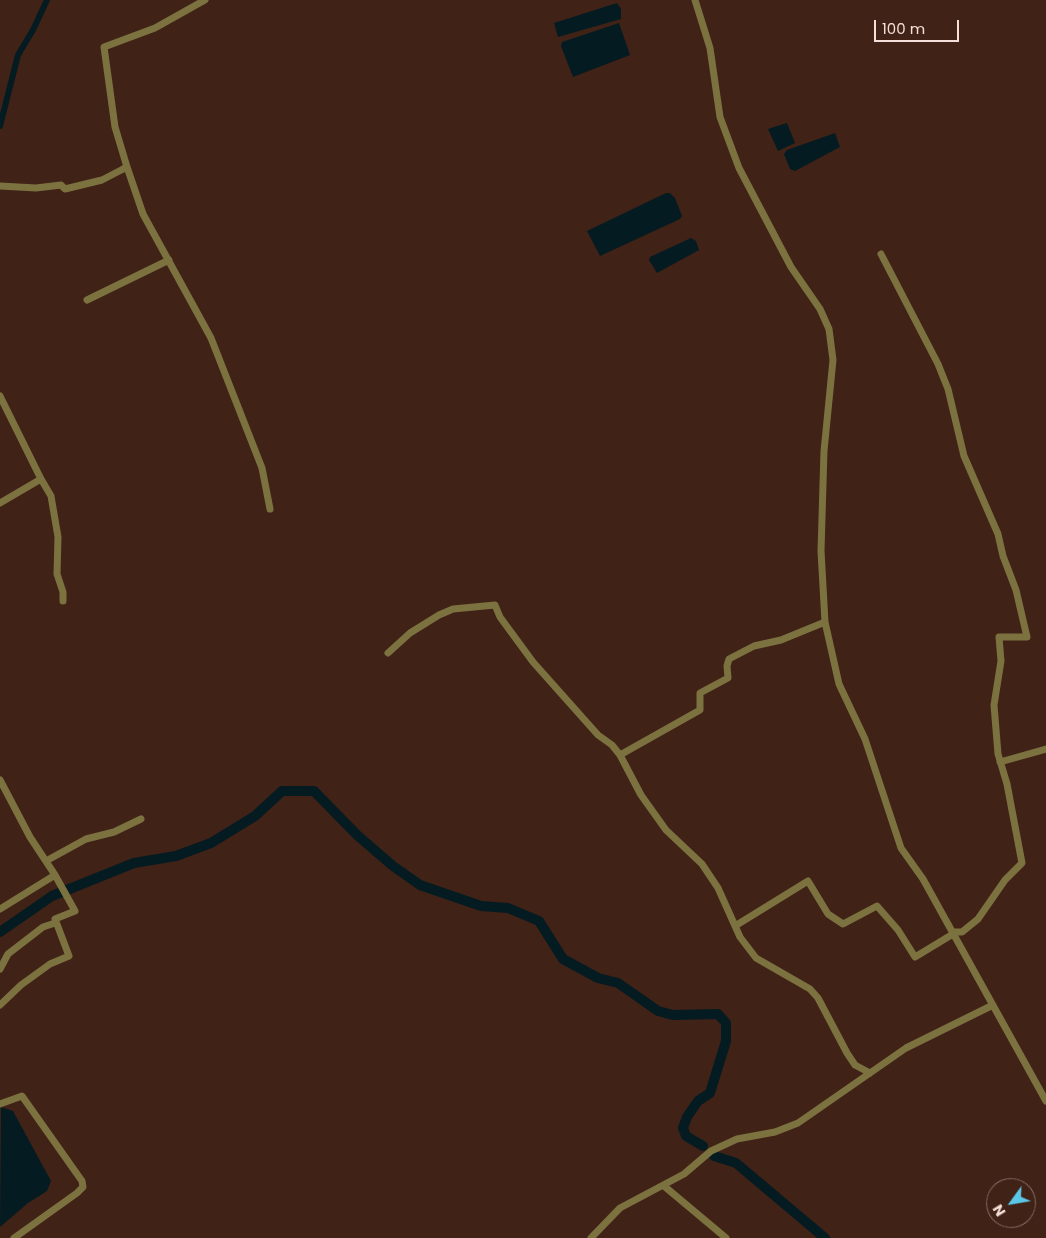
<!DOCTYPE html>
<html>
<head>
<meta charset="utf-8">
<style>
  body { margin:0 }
  #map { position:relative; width:1046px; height:1238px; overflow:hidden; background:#402217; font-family:Poppins,sans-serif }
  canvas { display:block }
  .north { position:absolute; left:986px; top:1178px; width:50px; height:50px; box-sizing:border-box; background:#402217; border:1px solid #886e65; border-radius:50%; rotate:238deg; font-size:14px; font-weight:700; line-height:20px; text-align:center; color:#f5e0d9 }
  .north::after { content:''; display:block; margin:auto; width:18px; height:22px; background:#5bc7e7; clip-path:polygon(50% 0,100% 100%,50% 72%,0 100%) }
  .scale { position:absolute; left:874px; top:20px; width:85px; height:22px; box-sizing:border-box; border:2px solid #f5e0d9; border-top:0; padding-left:6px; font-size:15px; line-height:18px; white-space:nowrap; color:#f5e0d9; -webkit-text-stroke:4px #402217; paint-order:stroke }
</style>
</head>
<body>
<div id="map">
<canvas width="1046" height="1238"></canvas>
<div class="north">N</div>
<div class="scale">100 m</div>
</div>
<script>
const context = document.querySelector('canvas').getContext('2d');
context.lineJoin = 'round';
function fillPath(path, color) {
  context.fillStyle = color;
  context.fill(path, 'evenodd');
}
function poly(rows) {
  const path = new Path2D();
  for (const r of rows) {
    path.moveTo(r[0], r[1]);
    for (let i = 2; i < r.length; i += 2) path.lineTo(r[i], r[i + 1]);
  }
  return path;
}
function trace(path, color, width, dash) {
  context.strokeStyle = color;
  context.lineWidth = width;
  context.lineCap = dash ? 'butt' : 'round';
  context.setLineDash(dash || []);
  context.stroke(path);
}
const water = poly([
  [617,3,621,9,621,19,558,37,554,23],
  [619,23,630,55,573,77,561,46,562,42],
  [787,123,795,143,778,151,768,129],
  [835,133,840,147,795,171,790,169,784,154,787,150],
  [666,193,670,193,675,198,682,216,680,219,600,256,587,231],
  [691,238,696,241,699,250,657,273,649,260,650,257],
  [1,1107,13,1111,51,1181,47,1191,28,1203,0,1227]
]);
const canal = poly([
  [0,126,18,55,33,30,47,0]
]);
const river = poly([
  [0,932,52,896,134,863,176,856,211,843,255,816,282,791,314,791,357,835,393,866,420,885,481,906,508,908,539,921,563,959,598,978,618,983,658,1011,673,1015,718,1014,726,1023,726,1041,710,1093,698,1101,687,1117,683,1128,686,1136,703,1146],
  [714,1156,736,1163,825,1238]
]);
const minor = poly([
  [695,0,710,48,720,117,739,168,791,267,820,309,829,329,833,360,824,451,821,551,825,622,839,684,865,739,901,848,923,879,1046,1101],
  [123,169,127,167,115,127,104,47,155,28,205,0],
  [0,186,36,188,61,185,65,189,102,180,127,167,143,214,211,338,262,468,270,509],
  [881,254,938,364,948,389,964,456,998,534,1003,556,1016,590,1027,637,999,637,1001,661,994,705,998,754,1007,784,1022,863,1005,880,978,919,962,932,952,932],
  [87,300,169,260],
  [0,396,41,479],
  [0,503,41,479,51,496,58,537,57,574,63,592,63,601],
  [388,653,410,633,439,615,453,609,495,605,500,617,533,662,598,735,612,745,620,755,641,795,666,830,702,864,718,888,740,937,756,958,810,989,818,998,847,1053,855,1065,870,1073],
  [620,755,700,710,700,693,728,678,727,666,729,659,754,646,781,640,825,622],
  [1000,762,1046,749],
  [0,780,30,837,55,875,0,909],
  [46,861,86,839,114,832,141,819],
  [735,926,808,881,828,914,843,924,877,906,898,930,915,957,953,934],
  [0,969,8,954,43,927,55,923],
  [0,1005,21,985,50,964,69,956,55,919,75,911,55,875],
  [0,1104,22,1096,82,1181,83,1187,77,1193,14,1238],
  [664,1186,726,1238],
  [591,1238,620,1208,684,1174,711,1151,737,1139,775,1132,798,1123,906,1048,993,1005]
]);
fillPath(water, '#051b22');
trace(canal, '#051b22', 6);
trace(river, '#051b22', 10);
trace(minor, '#7b7240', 7);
</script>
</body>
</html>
